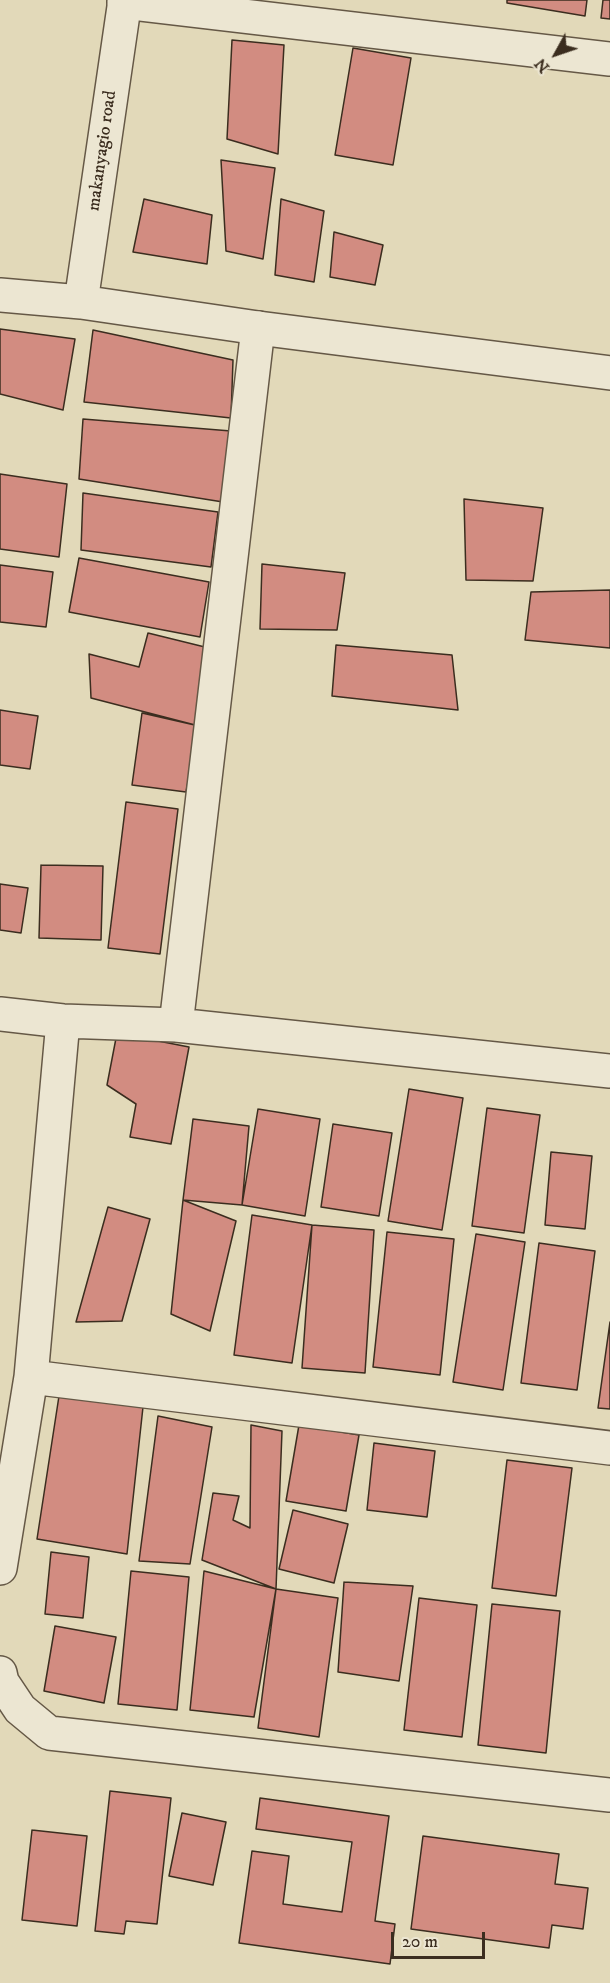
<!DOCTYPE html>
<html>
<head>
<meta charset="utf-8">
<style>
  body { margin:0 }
  #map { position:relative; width:610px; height:1983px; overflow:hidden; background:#e2d9b9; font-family:"IM FELL DW Pica",serif }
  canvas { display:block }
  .north { position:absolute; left:526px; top:24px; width:60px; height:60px; -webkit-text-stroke:4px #ece6d2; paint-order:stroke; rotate:230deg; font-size:16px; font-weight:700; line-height:24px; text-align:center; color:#3b2d1f }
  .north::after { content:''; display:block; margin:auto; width:21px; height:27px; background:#3b2d1f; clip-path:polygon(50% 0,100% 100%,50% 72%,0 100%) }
  .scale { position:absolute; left:391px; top:1932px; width:94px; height:27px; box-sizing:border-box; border:3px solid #3b2d1f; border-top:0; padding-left:8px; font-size:18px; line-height:21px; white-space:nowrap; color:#3b2d1f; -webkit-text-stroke:4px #ece6d2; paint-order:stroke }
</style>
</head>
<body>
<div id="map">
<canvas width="610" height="1983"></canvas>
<div class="north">N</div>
<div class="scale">20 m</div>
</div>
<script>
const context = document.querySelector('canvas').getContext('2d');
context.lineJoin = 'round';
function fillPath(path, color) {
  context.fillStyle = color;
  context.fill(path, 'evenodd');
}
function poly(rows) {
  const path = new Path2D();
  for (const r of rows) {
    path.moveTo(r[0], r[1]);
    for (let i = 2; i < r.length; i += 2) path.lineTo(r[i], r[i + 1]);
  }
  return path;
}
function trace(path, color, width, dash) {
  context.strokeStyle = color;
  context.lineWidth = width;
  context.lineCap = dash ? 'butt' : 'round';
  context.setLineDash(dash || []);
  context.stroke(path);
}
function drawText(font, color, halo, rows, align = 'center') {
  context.font = font + ' "IM FELL DW Pica",serif';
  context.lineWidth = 5;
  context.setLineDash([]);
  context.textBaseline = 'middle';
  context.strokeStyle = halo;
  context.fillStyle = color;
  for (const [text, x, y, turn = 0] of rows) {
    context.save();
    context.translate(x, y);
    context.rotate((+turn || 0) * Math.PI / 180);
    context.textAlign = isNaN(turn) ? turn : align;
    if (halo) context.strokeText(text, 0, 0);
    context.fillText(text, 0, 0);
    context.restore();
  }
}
const building = poly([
  [507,0,587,0,585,16,507,3,507,0],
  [603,0,610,0,610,19,601,18,603,0],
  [232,40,284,45,278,154,227,139,232,40],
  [353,48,411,58,393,165,335,155,353,48],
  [221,160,275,168,263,259,226,251,221,160],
  [144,199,212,215,207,264,133,252,144,199],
  [281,199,324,211,314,282,275,275,281,199],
  [334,232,383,245,375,285,330,277,334,232],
  [0,329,75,339,63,410,0,394,0,329],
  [93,330,233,360,231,418,84,402,93,330],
  [83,419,231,431,223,502,79,479,83,419],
  [0,474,67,484,59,557,0,549,0,474],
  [83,493,218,512,211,567,81,550,83,493],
  [464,499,543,508,533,581,466,580,464,499],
  [79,558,209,582,200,637,69,612,79,558],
  [262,564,345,573,337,630,260,629,262,564],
  [0,565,53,572,46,627,0,622,0,565],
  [610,590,610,648,525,640,531,592,610,590],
  [148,633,217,650,199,726,91,698,89,654,139,667,148,633],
  [336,645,452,655,458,710,332,696,336,645],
  [0,710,38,716,30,769,0,765,0,710],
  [142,713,199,726,186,792,132,785,142,713],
  [126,802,178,809,160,954,108,948,126,802],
  [41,865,103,866,101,940,39,938,41,865],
  [0,884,28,888,21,933,0,930,0,884],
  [117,1033,189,1047,171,1144,130,1137,136,1104,107,1085,117,1033],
  [409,1089,463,1098,442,1230,388,1221,409,1089],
  [487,1108,540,1115,524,1233,472,1226,487,1108],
  [258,1109,320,1119,305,1216,242,1205,258,1109],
  [193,1119,249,1126,242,1205,183,1200,193,1119],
  [333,1124,392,1133,379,1216,321,1207,333,1124],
  [551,1152,592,1156,585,1229,545,1225,551,1152],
  [183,1200,236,1221,210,1331,171,1314,183,1200],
  [108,1207,150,1219,122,1321,76,1322,108,1207],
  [252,1215,312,1225,292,1363,234,1355,252,1215],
  [312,1225,374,1230,365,1373,302,1368,312,1225],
  [387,1232,454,1239,440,1375,373,1367,387,1232],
  [476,1234,525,1242,503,1390,453,1382,476,1234],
  [539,1243,595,1251,577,1390,521,1383,539,1243],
  [610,1322,610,1409,598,1408,610,1322],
  [59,1396,143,1407,127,1554,37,1539,59,1396],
  [158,1416,212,1427,190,1564,139,1561,158,1416],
  [251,1425,282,1431,276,1589,202,1560,213,1493,239,1496,233,1520,250,1528,251,1425],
  [299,1425,359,1435,346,1511,286,1501,299,1425],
  [374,1443,435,1451,427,1517,367,1510,374,1443],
  [507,1460,572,1468,556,1596,492,1588,507,1460],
  [293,1510,348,1524,334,1583,279,1569,293,1510],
  [51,1552,89,1557,83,1618,45,1614,51,1552],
  [131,1571,189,1577,177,1710,118,1704,131,1571],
  [204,1571,276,1589,254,1717,190,1710,204,1571],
  [344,1582,413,1586,399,1681,338,1672,344,1582],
  [276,1589,338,1598,319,1737,258,1728,276,1589],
  [419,1598,477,1605,462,1737,404,1730,419,1598],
  [492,1604,560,1611,546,1753,478,1745,492,1604],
  [55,1626,116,1637,104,1703,44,1691,55,1626],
  [110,1791,171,1798,157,1924,126,1921,124,1934,95,1931,110,1791],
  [260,1798,389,1816,375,1921,395,1924,390,1964,239,1943,252,1851,289,1856,283,1904,342,1912,352,1842,256,1829,260,1798],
  [182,1813,226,1822,213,1885,169,1876,182,1813],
  [32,1830,87,1836,77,1926,22,1920,32,1830],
  [423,1836,559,1854,555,1884,588,1888,583,1929,552,1925,549,1948,411,1929,423,1836]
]);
const minor = poly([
  [124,2,610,59],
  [0,1014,63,1021,176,1025,610,1071],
  [176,1025,258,328],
  [31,1377,610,1448],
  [0,1568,31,1377,63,1021],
  [0,1673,2,1682,20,1709,49,1733,610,1795]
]);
const tertiary = poly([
  [0,295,81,302,258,328,610,373],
  [81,302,125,0]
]);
const streetNames = [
  ["makanyagio road",103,151,-82]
];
fillPath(building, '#d28c81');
trace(building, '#3b2d1f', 1.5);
trace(minor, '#655846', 36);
trace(tertiary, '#655846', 36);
trace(minor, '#ece6d2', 33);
trace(tertiary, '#ece6d2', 33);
drawText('18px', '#3b2d1f', '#ece6d2', streetNames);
</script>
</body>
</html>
